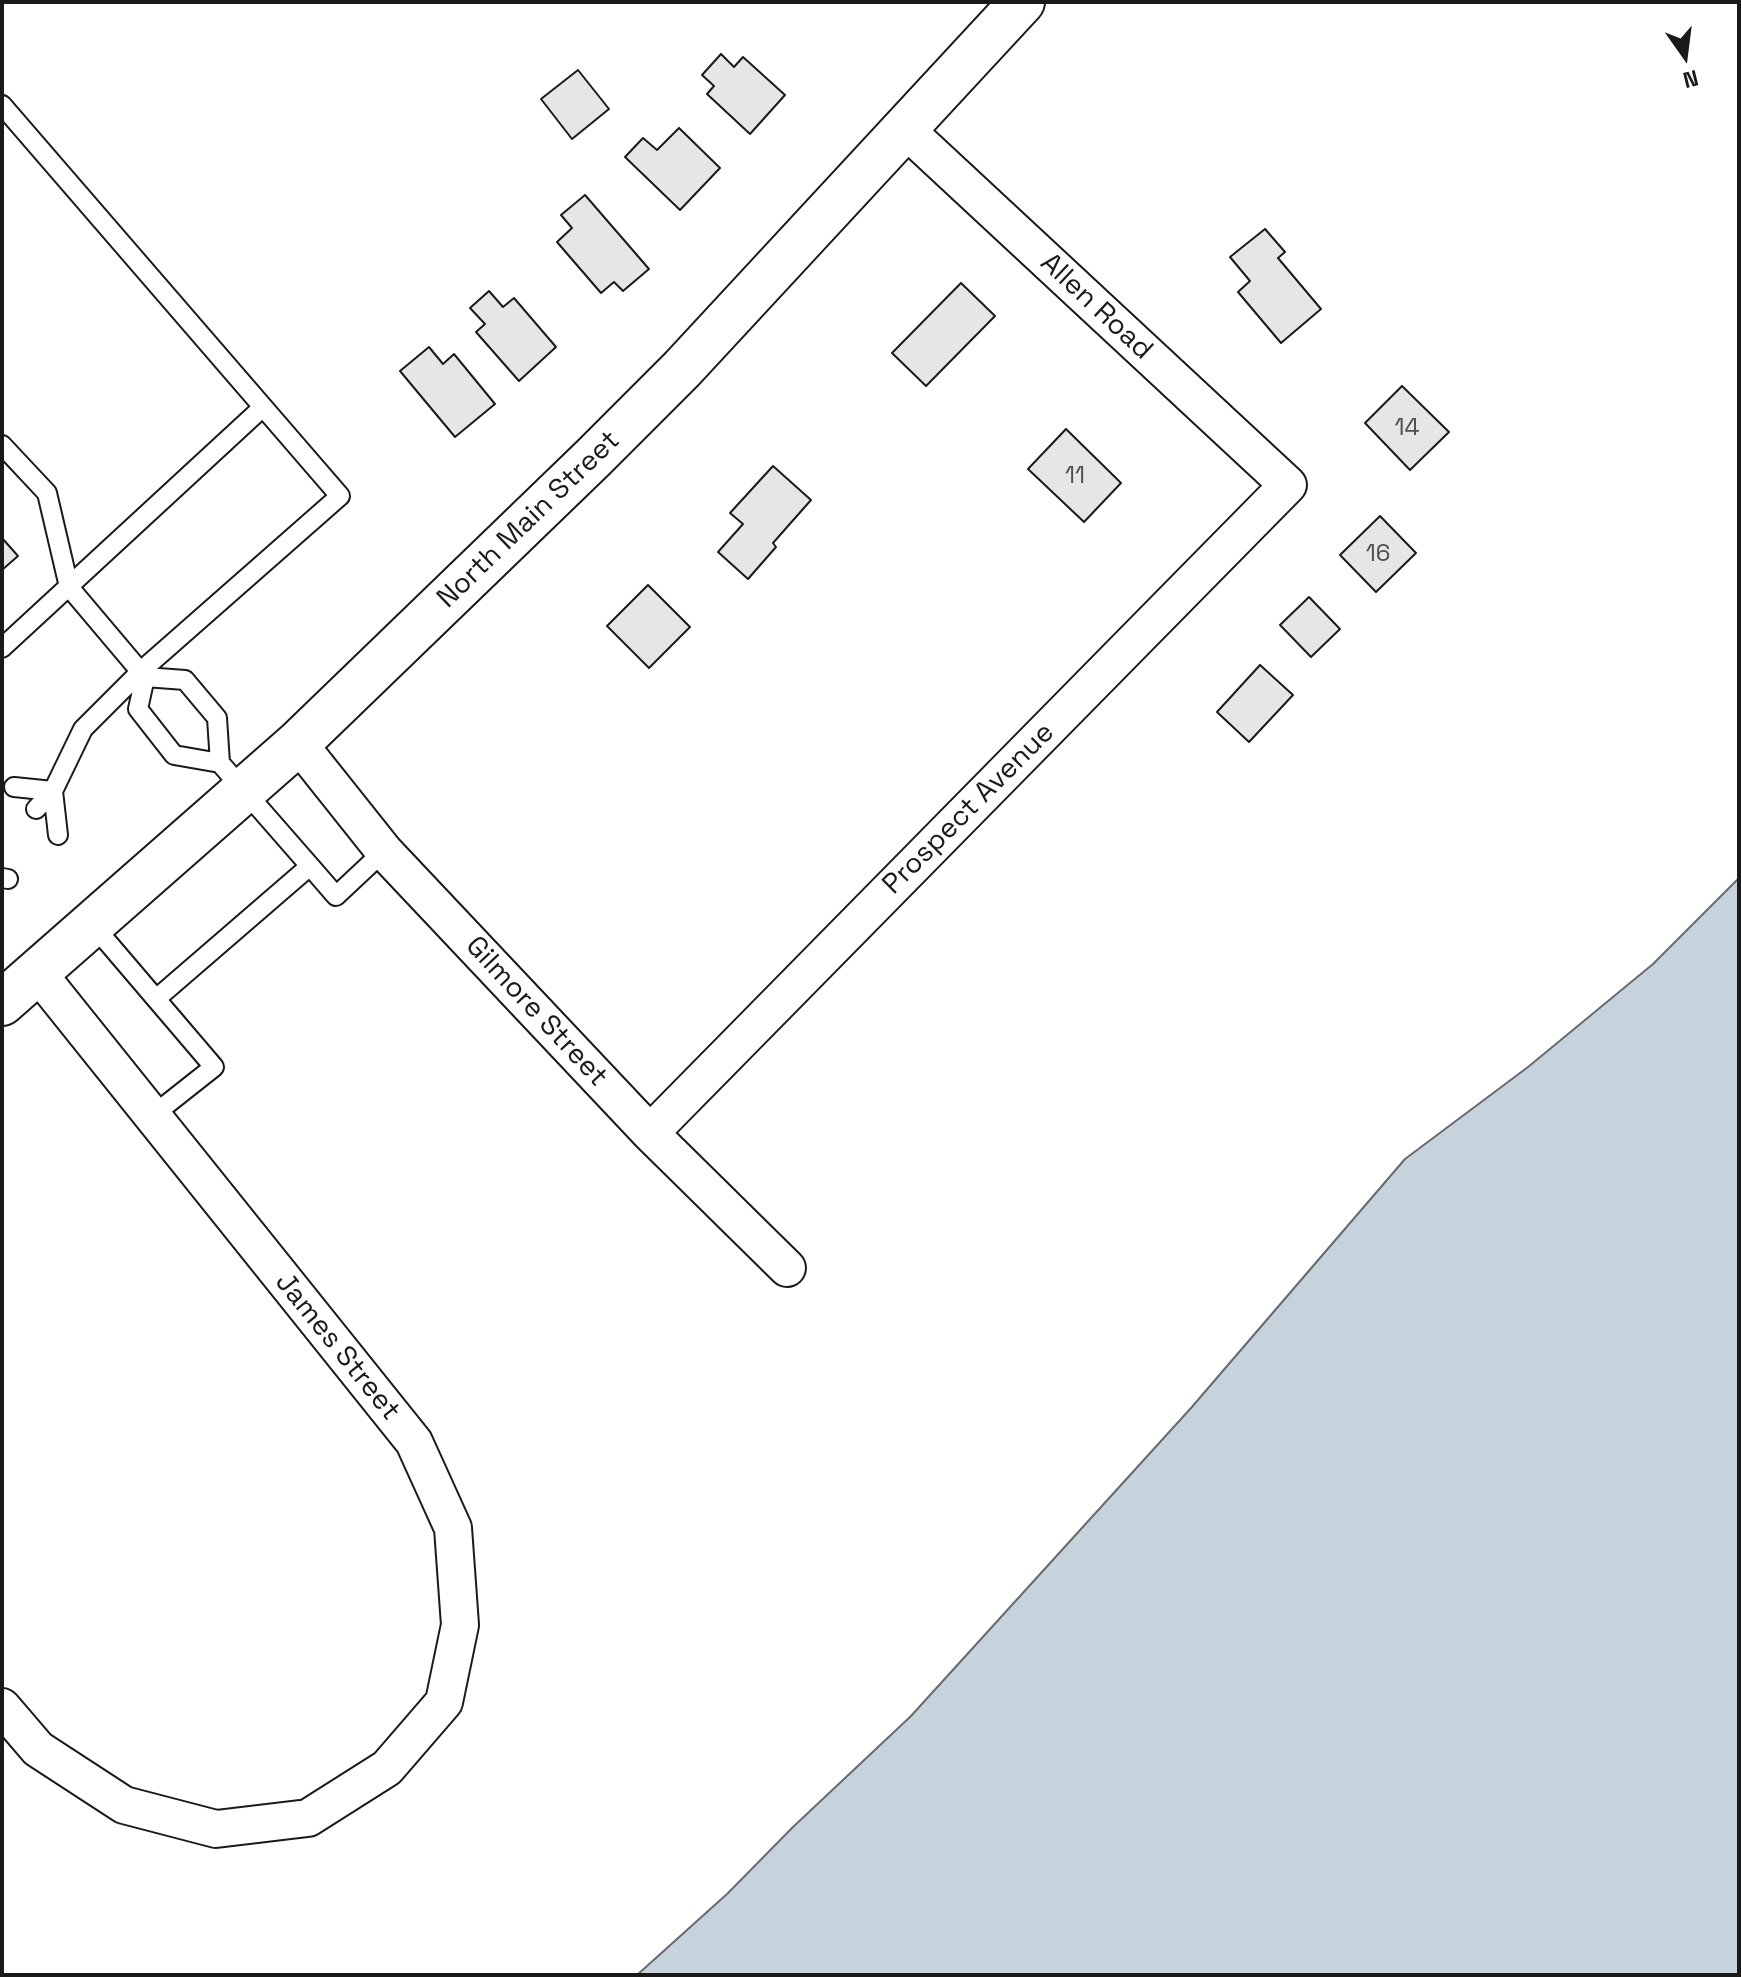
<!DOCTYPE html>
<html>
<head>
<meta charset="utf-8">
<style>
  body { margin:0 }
  #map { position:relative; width:1741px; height:1977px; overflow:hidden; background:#fff; font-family:"Space Grotesk",sans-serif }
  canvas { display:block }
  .frame { position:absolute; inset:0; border:4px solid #1a1a1a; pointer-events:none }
  .north { position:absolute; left:1645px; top:16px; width:80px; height:80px; -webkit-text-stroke:6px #fff; paint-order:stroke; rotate:166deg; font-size:22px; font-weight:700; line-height:32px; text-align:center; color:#1a1a1a }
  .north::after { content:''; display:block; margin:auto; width:28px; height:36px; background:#1a1a1a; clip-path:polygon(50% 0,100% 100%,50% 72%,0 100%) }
</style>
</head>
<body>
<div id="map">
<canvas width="1741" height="1977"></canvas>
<div class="frame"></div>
<div class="north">N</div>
</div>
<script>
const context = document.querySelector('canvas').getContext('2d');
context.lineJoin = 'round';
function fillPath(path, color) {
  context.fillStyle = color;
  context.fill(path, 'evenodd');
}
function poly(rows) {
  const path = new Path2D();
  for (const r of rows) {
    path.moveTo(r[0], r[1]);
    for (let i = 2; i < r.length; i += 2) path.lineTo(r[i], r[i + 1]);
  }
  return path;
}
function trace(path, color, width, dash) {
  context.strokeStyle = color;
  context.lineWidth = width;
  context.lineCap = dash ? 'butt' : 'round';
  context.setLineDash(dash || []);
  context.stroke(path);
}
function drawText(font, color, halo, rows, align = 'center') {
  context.font = font + ' "Space Grotesk",sans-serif';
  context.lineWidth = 6;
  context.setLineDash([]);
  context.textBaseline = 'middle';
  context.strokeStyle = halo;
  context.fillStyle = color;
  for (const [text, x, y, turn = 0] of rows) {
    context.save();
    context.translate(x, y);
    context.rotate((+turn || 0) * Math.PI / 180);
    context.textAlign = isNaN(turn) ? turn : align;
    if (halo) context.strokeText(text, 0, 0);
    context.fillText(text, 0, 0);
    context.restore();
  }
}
const water = poly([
  [1739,878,1739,1975,637,1975,727,1894,793,1827,911,1716,1191,1408,1405,1159,1528,1067,1653,964,1739,878]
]);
const building = poly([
  [721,54,734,67,743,57,785,95,750,134,707,94,714,86,702,75,721,54],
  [578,70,609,109,572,139,541,99,578,70],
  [679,128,720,168,680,210,625,157,643,138,657,150,679,128],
  [585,195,649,269,623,291,614,282,601,293,557,242,572,228,561,215,585,195],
  [1265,229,1285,252,1278,258,1321,309,1281,343,1238,292,1250,281,1230,257,1265,229],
  [961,283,995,316,926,386,892,353,961,283],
  [489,291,503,307,514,298,556,347,519,381,476,332,485,324,470,308,489,291],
  [429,347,443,364,454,354,495,404,455,437,400,371,429,347],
  [1402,386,1449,432,1410,470,1365,423,1402,386],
  [1066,429,1121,483,1084,522,1028,469,1066,429],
  [773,466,811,500,773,543,776,547,748,579,718,552,743,524,730,513,773,466],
  [1380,516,1416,553,1376,592,1340,555,1380,516],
  [2,538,18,556,2,570,2,538],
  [648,585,690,627,649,668,607,626,648,585],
  [1309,597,1340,629,1311,657,1280,625,1309,597],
  [1260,665,1293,695,1249,742,1217,712,1260,665]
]);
const service = poly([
  [2,105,340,496,141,671,83,729,53,791,36,809],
  [2,445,47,493,69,587,145,677,185,680,217,718,220,763],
  [2,648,263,407],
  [14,787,53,791,58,835],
  [310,866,336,896,384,851],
  [2,878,8,879],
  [92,924,156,999,310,866,220,763,174,755,138,709,145,677],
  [152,1116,214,1067,156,999]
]);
const minor = poly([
  [298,743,384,851,650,1133,787,1268],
  [650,1133,1288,485,905,129],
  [2,1707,38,1749,124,1805,216,1829,308,1818,387,1768,444,1702,460,1625,453,1528,414,1442,37,972]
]);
const primary = poly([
  [2,1003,298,743,593,458,682,369,1022,2]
]);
const numberNames = [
  ["14",1407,428],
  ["11",1075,476],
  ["16",1378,554]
];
const streetNames = [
  ["Allen Road",1096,307,43],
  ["North Main Street",529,520,-44],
  ["Prospect Avenue",969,809,-45],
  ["Gilmore Street",536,1012,47],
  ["James Street",337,1347,51]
];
fillPath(water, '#c6d2dc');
trace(water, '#6a6a6a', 2);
fillPath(building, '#e6e6e6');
trace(building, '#1a1a1a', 2);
trace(service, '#1a1a1a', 22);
trace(minor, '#1a1a1a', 40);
trace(primary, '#1a1a1a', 48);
trace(service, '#fff', 18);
trace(minor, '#fff', 36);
trace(primary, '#fff', 44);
drawText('24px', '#4d4d4d', null, numberNames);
drawText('28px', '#1a1a1a', '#fff', streetNames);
</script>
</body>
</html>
